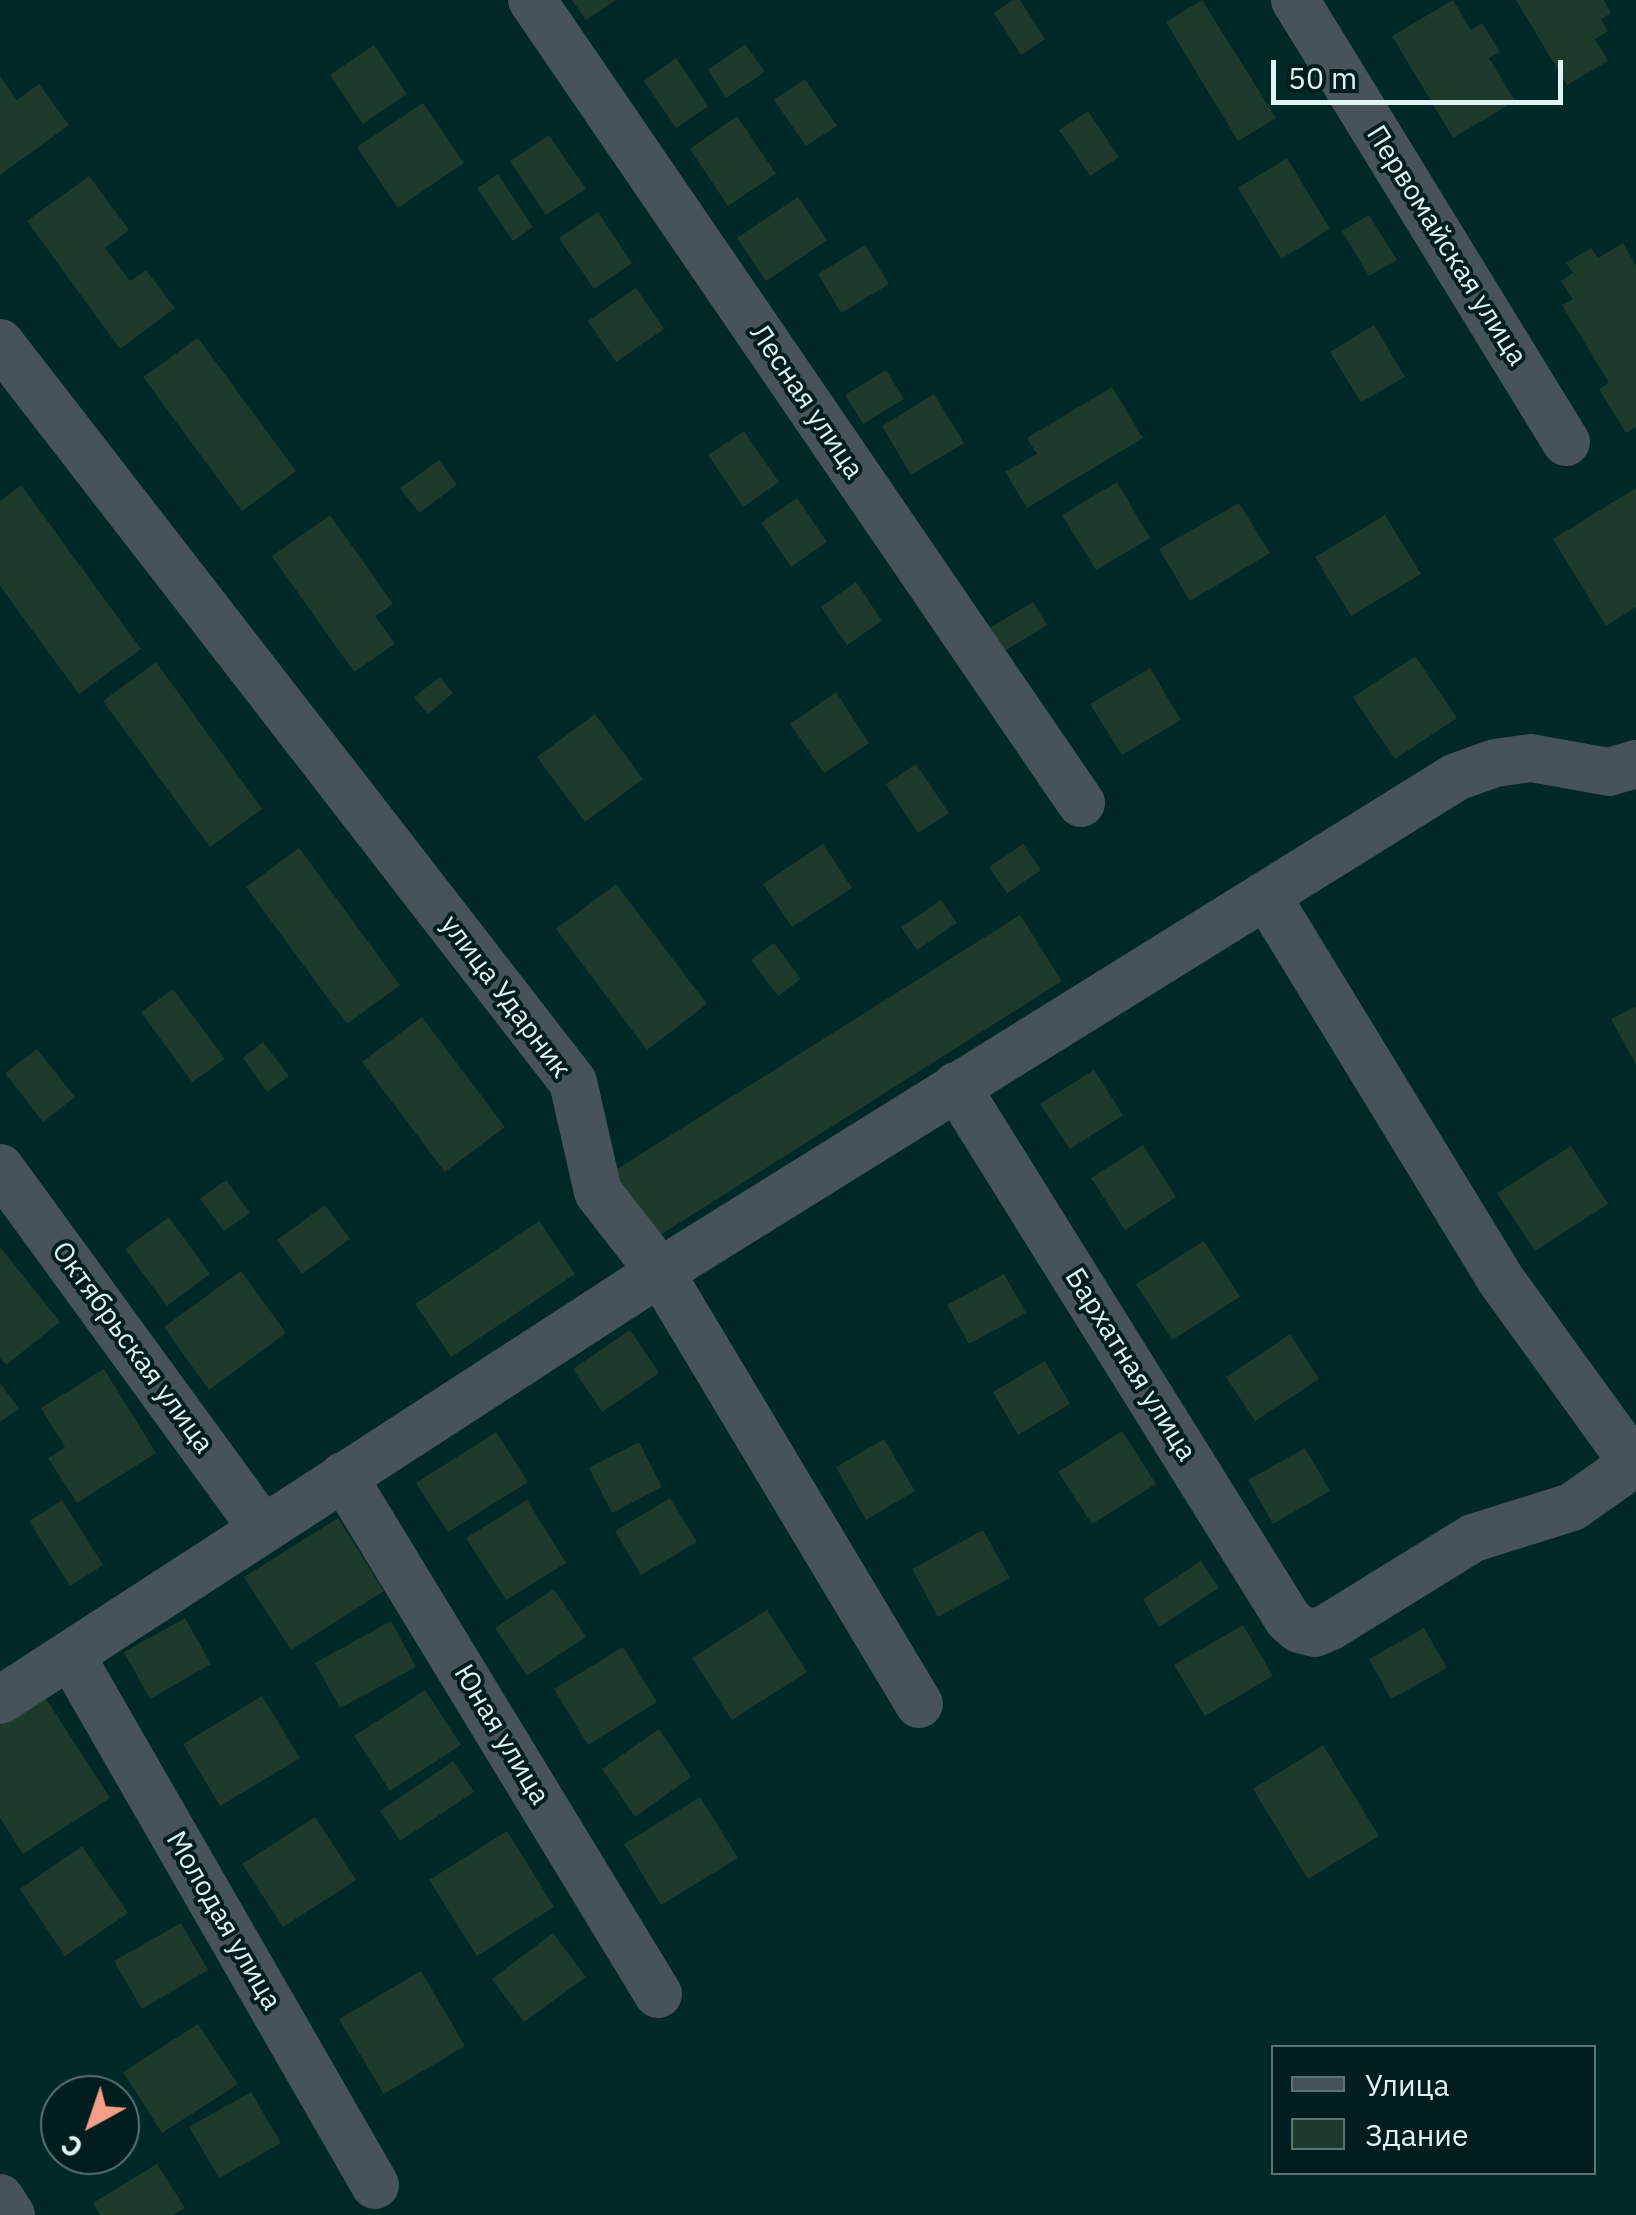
<!DOCTYPE html>
<html>
<head>
<meta charset="utf-8">
<style>
  body { margin:0 }
  #map { position:relative; width:1636px; height:2215px; overflow:hidden; background:#002827; font-family:"IBM Plex Sans",sans-serif }
  canvas { display:block }
  .legend { position:absolute; left:1271px; top:2045px; width:325px; height:130px; box-sizing:border-box; background:#011d1d; border:2px solid #5a7373; margin:0; padding:12px 18px; list-style:none; font-size:30px; color:#dff4f3 }
  .legend li { display:flex; align-items:center; gap:20px; height:50px }
  .legend b { width:50px; border:2px solid #5a7373 }
  .north { position:absolute; left:40px; top:2075px; width:100px; height:100px; box-sizing:border-box; background:#011d1d; border:2px solid #5a7373; border-radius:50%; rotate:220deg; font-size:28px; font-weight:700; line-height:40px; text-align:center; color:#dff4f3 }
  .north::after { content:''; display:block; margin:auto; width:35px; height:45px; background:#f49e8a; clip-path:polygon(50% 0,100% 100%,50% 72%,0 100%) }
  .scale { position:absolute; left:1271px; top:60px; width:292px; height:45px; box-sizing:border-box; border:5px solid #dff4f3; border-top:0; padding-left:12px; font-size:30px; line-height:35px; white-space:nowrap; color:#dff4f3; -webkit-text-stroke:8px #011d1d; paint-order:stroke }
</style>
</head>
<body>
<div id="map">
<canvas width="1636" height="2215"></canvas>
<ul class="legend">
<li><b style="height:12px;background:#465459"></b>Улица</li>
<li><b style="height:28px;background:#1e3a2d"></b>Здание</li>
</ul>
<div class="north">С</div>
<div class="scale">50 m</div>
</div>
<script>
const context = document.querySelector('canvas').getContext('2d');
context.lineJoin = 'round';
function fillPath(path, color) {
  context.fillStyle = color;
  context.fill(path, 'evenodd');
}
function poly(rows) {
  const path = new Path2D();
  for (const r of rows) {
    path.moveTo(r[0], r[1]);
    for (let i = 2; i < r.length; i += 2) path.lineTo(r[i], r[i + 1]);
  }
  return path;
}
function trace(path, color, width, dash) {
  context.strokeStyle = color;
  context.lineWidth = width;
  context.lineCap = dash ? 'butt' : 'round';
  context.setLineDash(dash || []);
  context.stroke(path);
}
function drawText(font, color, halo, rows, align = 'center') {
  context.font = font + ' "IBM Plex Sans",sans-serif';
  context.lineWidth = 8;
  context.setLineDash([]);
  context.textBaseline = 'middle';
  context.strokeStyle = halo;
  context.fillStyle = color;
  for (const [text, x, y, turn = 0] of rows) {
    context.save();
    context.translate(x, y);
    context.rotate((+turn || 0) * Math.PI / 180);
    context.textAlign = isNaN(turn) ? turn : align;
    if (halo) context.strokeText(text, 0, 0);
    context.fillText(text, 0, 0);
    context.restore();
  }
}
const building = poly([
  [572,0,616,0,586,20],
  [1013,0,1020,0,1045,39,1021,55,994,13],
  [1202,0,1276,118,1238,141,1166,22],
  [1453,0,1471,30,1482,23,1500,52,1489,58,1515,101,1453,138,1392,36],
  [1516,0,1604,0,1611,13,1601,19,1608,31,1595,39,1608,61,1567,85],
  [745,44,765,72,726,98,708,70],
  [374,45,407,94,363,124,330,75],
  [676,58,708,106,676,128,644,81],
  [0,76,17,100,39,84,69,125,0,175],
  [805,79,837,126,806,146,774,100],
  [423,103,464,163,398,208,357,147],
  [1088,111,1119,157,1090,176,1059,130],
  [737,116,776,174,728,206,690,149],
  [549,135,586,189,546,215,510,161],
  [1287,158,1330,229,1281,259,1238,188],
  [498,174,533,227,513,241,477,188],
  [89,176,129,230,105,248,130,281,146,270,175,308,120,349,27,221],
  [798,197,827,240,766,281,737,238],
  [598,212,632,263,594,289,559,238],
  [1369,215,1397,260,1369,276,1342,231],
  [1623,243,1636,265,1636,427,1626,433,1599,389,1609,383,1562,305,1573,299,1561,281,1573,273,1566,263,1591,248,1598,258],
  [865,245,889,284,841,313,818,274],
  [636,288,664,329,616,362,588,321],
  [1374,325,1405,377,1361,402,1330,352],
  [198,338,296,471,242,511,143,377],
  [886,370,904,399,863,424,845,395],
  [1112,387,1143,438,1027,508,1005,472,1037,454,1027,438],
  [934,394,964,443,911,475,882,426],
  [744,431,779,482,743,507,708,455],
  [439,460,457,485,419,513,400,488],
  [1117,482,1150,538,1096,570,1062,515],
  [21,485,141,649,79,694,0,586,0,501],
  [1636,488,1636,607,1606,626,1553,539],
  [797,498,827,542,791,567,761,523],
  [1239,503,1270,553,1190,601,1159,549],
  [330,515,393,604,375,616,395,644,354,672,272,556],
  [1385,515,1421,574,1351,616,1315,557],
  [856,582,882,621,847,645,821,607],
  [1033,602,1047,625,1003,652,988,629],
  [1415,656,1457,718,1395,759,1353,697],
  [156,662,262,809,210,847,103,701],
  [1150,668,1181,720,1122,755,1090,704],
  [440,677,453,693,428,714,414,697],
  [836,692,869,743,824,773,790,724],
  [595,714,643,779,585,822,537,757],
  [916,764,949,813,918,833,886,784],
  [823,844,852,888,792,927,763,884],
  [1023,844,1041,870,1007,893,989,867],
  [299,848,400,985,347,1024,246,887],
  [616,884,707,1004,647,1050,556,929],
  [941,900,957,923,917,950,901,927],
  [1020,915,1062,981,649,1242,606,1176],
  [774,943,801,979,778,996,751,960],
  [173,989,225,1059,192,1082,141,1012],
  [1636,1006,1636,1065,1611,1019],
  [422,1017,505,1127,445,1172,362,1062],
  [263,1042,289,1076,267,1092,243,1058],
  [37,1049,75,1097,43,1122,5,1073],
  [1094,1070,1123,1115,1070,1149,1040,1104],
  [1143,1145,1176,1197,1125,1230,1091,1178],
  [1571,1146,1608,1204,1535,1251,1497,1193],
  [226,1180,250,1213,224,1231,200,1199],
  [325,1205,350,1239,302,1274,277,1240],
  [169,1217,210,1274,167,1306,125,1249],
  [539,1221,575,1274,451,1357,415,1304],
  [1204,1241,1240,1297,1172,1340,1136,1284],
  [0,1247,60,1322,6,1365,0,1358],
  [241,1271,286,1333,209,1390,164,1327],
  [1004,1274,1026,1313,969,1344,947,1305],
  [630,1330,659,1373,602,1412,573,1369],
  [1290,1334,1319,1379,1255,1421,1226,1377],
  [1045,1361,1070,1404,1018,1435,993,1392],
  [104,1369,156,1453,77,1503,48,1458,65,1447,41,1408],
  [0,1383,19,1409,0,1422],
  [1122,1431,1156,1484,1092,1524,1058,1472],
  [496,1432,528,1482,448,1532,416,1483],
  [884,1439,915,1491,866,1520,836,1467],
  [639,1442,662,1487,612,1513,589,1468],
  [1305,1448,1330,1491,1273,1524,1248,1480],
  [670,1498,697,1542,641,1575,615,1531],
  [62,1500,103,1565,70,1586,29,1521],
  [527,1500,566,1563,506,1600,466,1538],
  [338,1518,384,1591,291,1650,244,1577],
  [983,1530,1010,1578,938,1617,912,1569],
  [1201,1561,1219,1588,1159,1627,1143,1599],
  [554,1589,586,1637,527,1676,495,1628],
  [767,1610,807,1672,732,1720,692,1658],
  [185,1618,211,1664,150,1699,124,1652],
  [391,1621,416,1667,340,1708,315,1663],
  [1243,1625,1273,1676,1205,1716,1174,1665],
  [1424,1628,1447,1668,1391,1699,1369,1659],
  [623,1647,657,1702,588,1745,554,1689],
  [425,1690,461,1745,390,1791,354,1736],
  [262,1696,300,1758,220,1806,183,1744],
  [45,1697,110,1798,23,1854,0,1818,0,1725],
  [659,1729,691,1777,635,1817,602,1769],
  [1323,1745,1379,1836,1308,1879,1253,1789],
  [453,1761,474,1792,400,1841,380,1811],
  [700,1797,738,1858,661,1905,624,1844],
  [315,1817,356,1880,283,1927,242,1864],
  [507,1831,554,1907,477,1956,429,1880],
  [82,1846,128,1913,65,1956,20,1889],
  [181,1923,208,1970,142,2009,114,1961],
  [553,1933,586,1977,524,2022,492,1979],
  [421,1971,465,2046,384,2094,339,2019],
  [198,2024,238,2084,162,2133,123,2072],
  [251,2092,281,2143,219,2178,189,2127],
  [60,2107,60,2147,42,2117],
  [65,2155,102,2155,75,2171],
  [157,2164,185,2208,174,2215,100,2215,93,2203]
]);
const minor = poly([
  [532,0,1081,803],
  [1295,0,1566,442],
  [0,343,573,1082,598,1192,660,1272,919,1704],
  [1266,895,1501,1280,1634,1464],
  [956,1086,1288,1619,1299,1629,1315,1633,1329,1627,1473,1538,1572,1507,1636,1462],
  [0,1168,263,1529],
  [343,1476,658,1994],
  [71,1656,375,2185],
  [0,1700,660,1272,1456,777,1495,763,1531,758,1609,772,1636,764],
  [0,2198,11,2215]
]);
const streetNames = [
  ["Первомайская улица",1446,246,58],
  ["Лесная улица",806,402,56],
  ["улица Ударник",505,997,53],
  ["Октябрьская улица",132,1348,54],
  ["Бархатная улица",1130,1365,58],
  ["Юная улица",501,1735,59],
  ["Молодая улица",223,1921,60]
];
fillPath(building, '#1e3a2d');
trace(minor, '#465459', 48);
drawText('28px', '#dff4f3', '#011d1d', streetNames);
</script>
</body>
</html>
